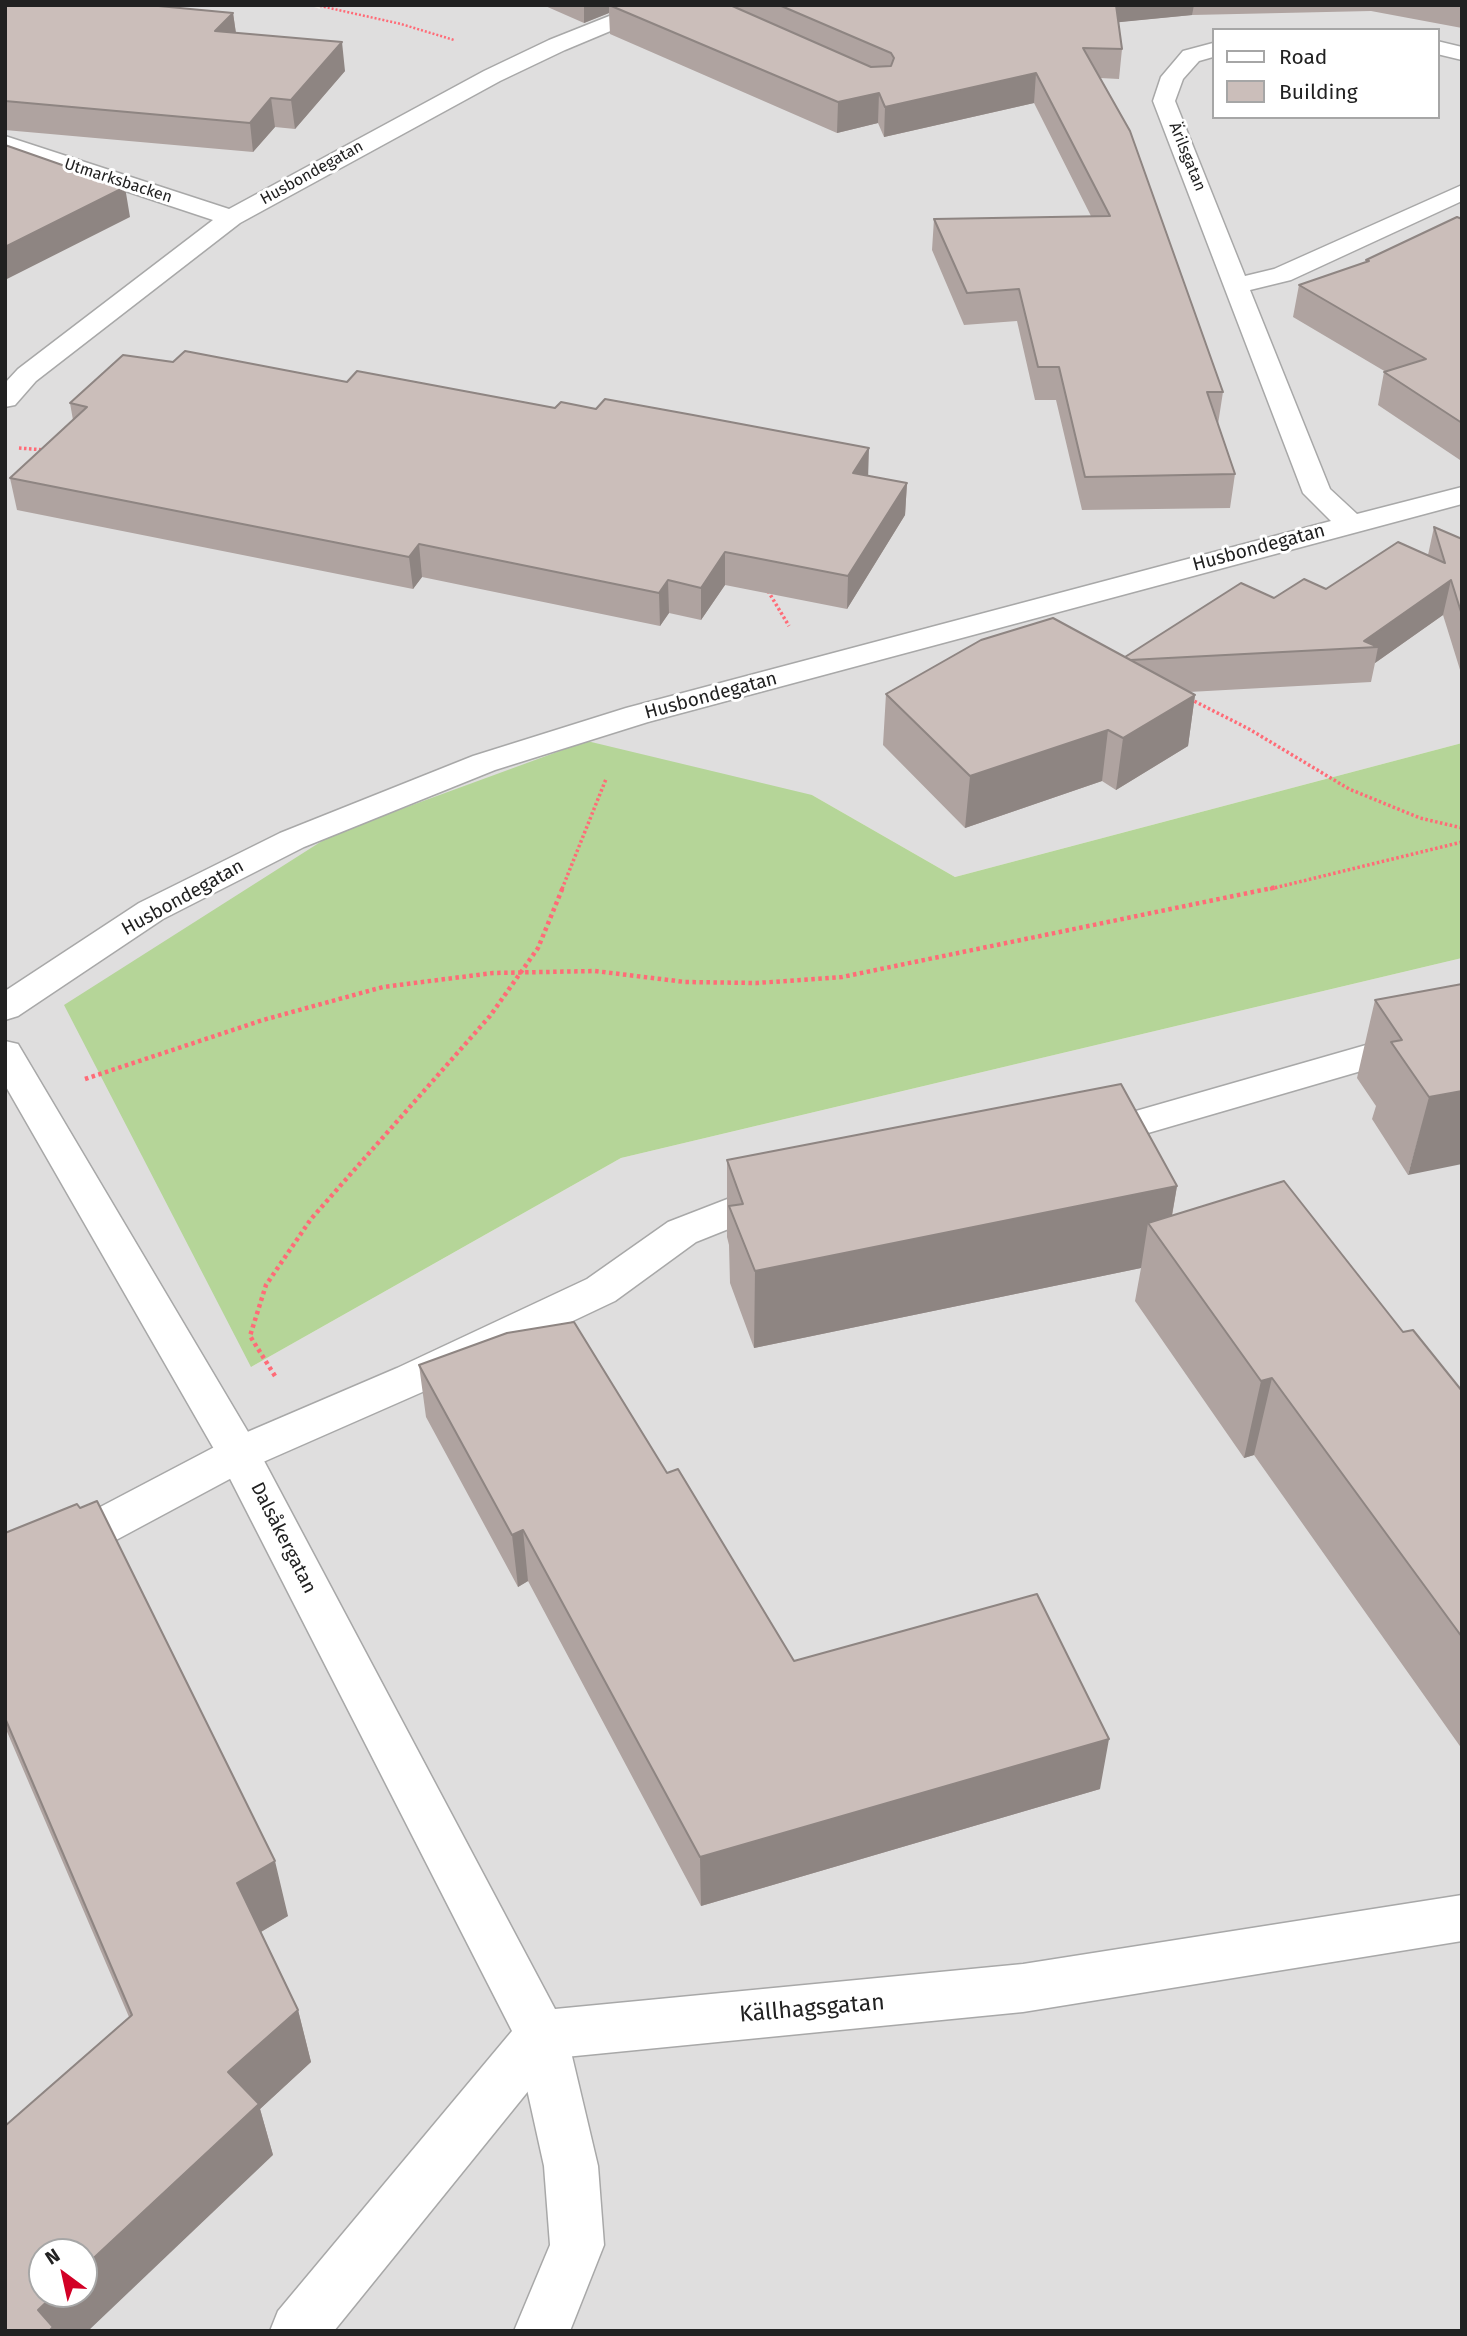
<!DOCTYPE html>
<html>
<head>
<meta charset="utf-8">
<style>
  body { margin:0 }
  #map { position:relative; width:1467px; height:2336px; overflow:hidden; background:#f2ede7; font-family:"Fira Sans",sans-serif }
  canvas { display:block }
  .frame { position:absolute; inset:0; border:7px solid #212121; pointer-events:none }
  .legend { position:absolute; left:1212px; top:28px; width:228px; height:91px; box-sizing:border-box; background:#fff; border:2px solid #a6a6a6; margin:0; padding:9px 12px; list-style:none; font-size:21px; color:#212121 }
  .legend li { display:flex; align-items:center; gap:14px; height:35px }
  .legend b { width:35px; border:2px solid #a6a6a6 }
  .north { position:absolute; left:28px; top:2238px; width:70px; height:70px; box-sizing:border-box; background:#fff; border:2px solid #a6a6a6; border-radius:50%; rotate:327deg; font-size:19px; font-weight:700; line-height:28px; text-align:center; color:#212121 }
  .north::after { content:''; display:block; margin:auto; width:24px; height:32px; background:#d20026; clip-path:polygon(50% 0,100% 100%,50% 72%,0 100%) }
</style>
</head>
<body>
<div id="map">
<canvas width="1467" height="2336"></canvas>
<div class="frame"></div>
<ul class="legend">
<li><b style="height:9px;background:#fff"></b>Road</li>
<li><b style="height:19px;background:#cbbeba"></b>Building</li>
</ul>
<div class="north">N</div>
</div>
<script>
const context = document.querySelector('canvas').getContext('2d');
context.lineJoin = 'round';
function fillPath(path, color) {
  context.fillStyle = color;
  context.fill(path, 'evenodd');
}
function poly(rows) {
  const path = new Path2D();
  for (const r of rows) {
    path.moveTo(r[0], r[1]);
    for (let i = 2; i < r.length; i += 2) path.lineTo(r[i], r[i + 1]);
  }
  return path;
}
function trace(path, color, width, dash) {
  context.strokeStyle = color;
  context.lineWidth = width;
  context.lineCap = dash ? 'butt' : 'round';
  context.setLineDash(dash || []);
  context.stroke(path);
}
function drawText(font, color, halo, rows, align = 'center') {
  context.font = font + ' "Fira Sans",sans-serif';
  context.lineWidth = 6;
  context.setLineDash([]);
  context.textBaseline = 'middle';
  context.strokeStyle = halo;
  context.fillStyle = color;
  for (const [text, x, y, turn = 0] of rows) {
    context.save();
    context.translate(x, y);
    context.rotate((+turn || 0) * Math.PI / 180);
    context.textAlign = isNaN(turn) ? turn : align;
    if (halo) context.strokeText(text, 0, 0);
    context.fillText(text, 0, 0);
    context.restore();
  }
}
const residential = poly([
  [5,5,308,5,320,9,319,5,1462,5,1462,743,955,877,812,795,251,1367,621,1158,1462,958,1462,2331,5,2331],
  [1213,30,1437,30,1437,117,1213,117],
  [42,2252,84,2252,84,2294,42,2294]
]);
const forest = poly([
  [587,741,812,795,955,877,1462,743,1462,958,621,1158,251,1367,64,1005,333,834]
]);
const pathFar2 = poly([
  [316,5,401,24,454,40]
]);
const pathFar1 = poly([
  [19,448,45,450],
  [768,591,789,626],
  [1190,699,1249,729,1349,789,1420,818,1462,828],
  [562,889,606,779],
  [1270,889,1462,842]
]);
const path = poly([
  [85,1079,263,1020,383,987,493,973,595,971,685,982,757,983,842,977,1277,887],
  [275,1376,250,1336,266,1285,311,1219,490,1016,538,948,563,887]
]);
const lane = poly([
  [1462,1024,1462,1048,1368,1069,1093,1149,1080,1145,1074,1136,1080,1127,1366,1045,1462,1024],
  [777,1187,791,1191,796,1201,791,1211,751,1220,696,1242,615,1301,427,1390,254,1466,21,1591,5,1596,5,1557,224,1442,397,1368,587,1279,668,1222,730,1198,777,1187],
  [541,2011,559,2018,567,2035,598,2166,604,2245,570,2331,514,2331,550,2245,544,2166,515,2035,523,2018,541,2011]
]);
const street = poly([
  [637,5,666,5,663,9,565,50,500,81,240,223,36,381,15,405,5,407,5,383,18,369,213,220,5,151,5,136,229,209,484,71,549,40,637,5],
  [1437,41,1462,47,1462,60,1437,54,1437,41],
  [1213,43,1213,57,1199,61,1183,79,1175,101,1245,276,1274,269,1462,185,1462,201,1291,280,1250,290,1330,489,1357,514,1462,487,1462,504,648,722,495,770,304,847,163,919,18,1016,5,1020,5,991,139,903,280,833,473,756,626,708,1331,521,1303,493,1153,101,1161,77,1183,51,1213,43],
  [5,1041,18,1044,254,1442,555,2009,1023,1964,1462,1895,1462,1941,1023,2012,555,2058,334,2331,270,2331,278,2311,512,2031,222,1463,5,1085,5,1041]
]);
const wall = poly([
  [5,5,233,13,236,33,345,71,295,129,275,127,253,152,5,130],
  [543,5,1462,5,1462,28,1371,11,1192,15,1118,22,1122,49,1119,79,1100,78,1223,392,1218,424,1235,474,1230,508,1082,510,1056,400,1035,400,1017,321,964,325,932,250,934,219,1091,216,1034,103,884,137,878,123,837,133,610,34,609,13,584,23],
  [1462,219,1462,459,1460,460,1378,405,1384,372,1386,372,1293,317,1299,285,1366,262,1366,260],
  [173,362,347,382,907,483,905,515,847,609,725,585,701,620,669,613,660,626,422,577,413,589,17,510,10,478,73,420,70,403],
  [1434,527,1462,539,1461,673,1443,615,1375,663,1371,682,1189,692,1195,695,1188,746,1116,790,1102,781,965,828,883,745,886,694,1125,657,1274,598,1326,589,1428,555],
  [1462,984,1408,1175,1372,1119,1376,1106,1357,1078,1375,1000],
  [727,1160,1177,1186,1172,1216,1403,1332,1462,1391,1462,1749,1254,1455,1244,1458,1135,1301,1141,1268,754,1348,730,1283,729,1245,727,1237],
  [419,1365,667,1473,794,1661,1100,1789,701,1906,528,1581,518,1587,426,1417],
  [5,1533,288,1916,261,1932,298,2010,311,2062,260,2109,273,2155,129,2017,5,1727]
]);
const shadedWall = poly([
  [584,5,609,5,609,13,584,23],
  [1113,5,1194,5,1192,15,1111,23],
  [233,13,237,41,215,31],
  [342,42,345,71,295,129,291,100],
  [1036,73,1034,103,884,137,885,107],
  [879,93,878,123,837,133,838,102],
  [271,98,275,127,253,152,250,123],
  [125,187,130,217,5,280,5,247],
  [869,448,868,480,853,473],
  [907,483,905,515,847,609,848,576],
  [419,544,422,577,413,589,409,557],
  [725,552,725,585,701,620,701,588],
  [668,580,669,613,660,626,659,593],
  [1451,580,1443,615,1375,663,1378,647,1364,641],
  [1195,695,1188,746,1116,790,1123,738],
  [1108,730,1102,781,965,828,970,776],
  [1462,1091,1462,1164,1408,1175,1429,1097],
  [1177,1186,1166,1249,1148,1223,1141,1268,754,1348,755,1271],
  [1272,1378,1254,1455,1244,1458,1261,1381],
  [523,1530,528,1581,518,1587,512,1535],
  [1109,1739,1100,1789,701,1906,700,1857],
  [275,1861,288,1916,252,1937,237,1883],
  [298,2010,311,2062,260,2109,273,2155,88,2331,48,2331,38,2310,55,2294,84,2294,84,2267,228,2072]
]);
const building = poly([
  [5,5,148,5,233,13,215,31,342,42,291,100,271,98,250,123,5,101,5,5],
  [609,5,730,5,871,67,891,66,894,58,891,53,779,5,1116,5,1122,49,1083,48,1130,131,1223,392,1207,392,1235,474,1085,477,1059,367,1038,367,1019,289,967,293,934,219,1110,216,1036,73,885,107,879,93,838,102,609,5],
  [5,145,125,187,5,247,5,145],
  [1457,217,1462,219,1462,423,1384,372,1426,359,1299,285,1369,261,1366,260,1457,217],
  [185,351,347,382,357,371,555,408,561,402,596,409,605,399,693,415,869,448,853,473,907,483,848,576,725,552,701,588,668,580,659,593,419,544,409,557,10,478,87,407,70,403,123,355,173,362,185,351],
  [1434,527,1462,539,1462,615,1451,580,1364,641,1378,647,1130,660,1125,657,1241,583,1274,598,1304,579,1326,589,1398,542,1445,563,1434,527],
  [1053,618,1195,695,1123,738,1108,730,970,776,886,694,981,640,1053,618],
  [1462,984,1462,1091,1429,1097,1391,1042,1402,1040,1375,1000,1462,984],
  [1121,1084,1177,1186,755,1271,729,1206,743,1204,727,1160,1121,1084],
  [1284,1181,1403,1332,1413,1330,1462,1391,1462,1637,1272,1378,1261,1381,1148,1223,1284,1181],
  [574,1322,667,1473,678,1469,794,1661,1037,1594,1109,1739,700,1857,523,1530,512,1535,419,1365,507,1333,574,1322],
  [97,1501,275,1861,237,1883,298,2010,228,2072,259,2104,84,2267,84,2252,42,2252,42,2294,55,2294,38,2310,53,2327,49,2331,5,2331,5,2126,132,2015,5,1718,5,1533,77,1504,80,1508,97,1501]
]);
const farStreetnames = [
  ["Ärilsgatan",1187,157,68],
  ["Husbondegatan",312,173,-29],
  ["Utmarksbacken",118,181,18]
];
const streetNames = [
  ["Husbondegatan",1259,548,-15],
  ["Husbondegatan",711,696,-15],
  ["Husbondegatan",183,898,-29],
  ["Dalsåkergatan",283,1538,63]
];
const nearStreetnames = [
  ["Källhagsgatan",812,2009,-5]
];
fillPath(residential, '#dfdede');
fillPath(forest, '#b5d598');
trace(lane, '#a8a8a8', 3);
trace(street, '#a8a8a8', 3);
trace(pathFar2, '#ff6b77', 2.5, [2, 2]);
trace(pathFar1, '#ff6b77', 3.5, [2.5, 2.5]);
trace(path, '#ff6b77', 4.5, [3.5, 3.5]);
fillPath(lane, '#fff');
fillPath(street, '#fff');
fillPath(wall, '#afa3a0');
fillPath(shadedWall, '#8e8582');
fillPath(building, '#cbbeba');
trace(building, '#8e8582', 2);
drawText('16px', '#212121', '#fff', farStreetnames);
drawText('19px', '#212121', '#fff', streetNames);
drawText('23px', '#212121', '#fff', nearStreetnames);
</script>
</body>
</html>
